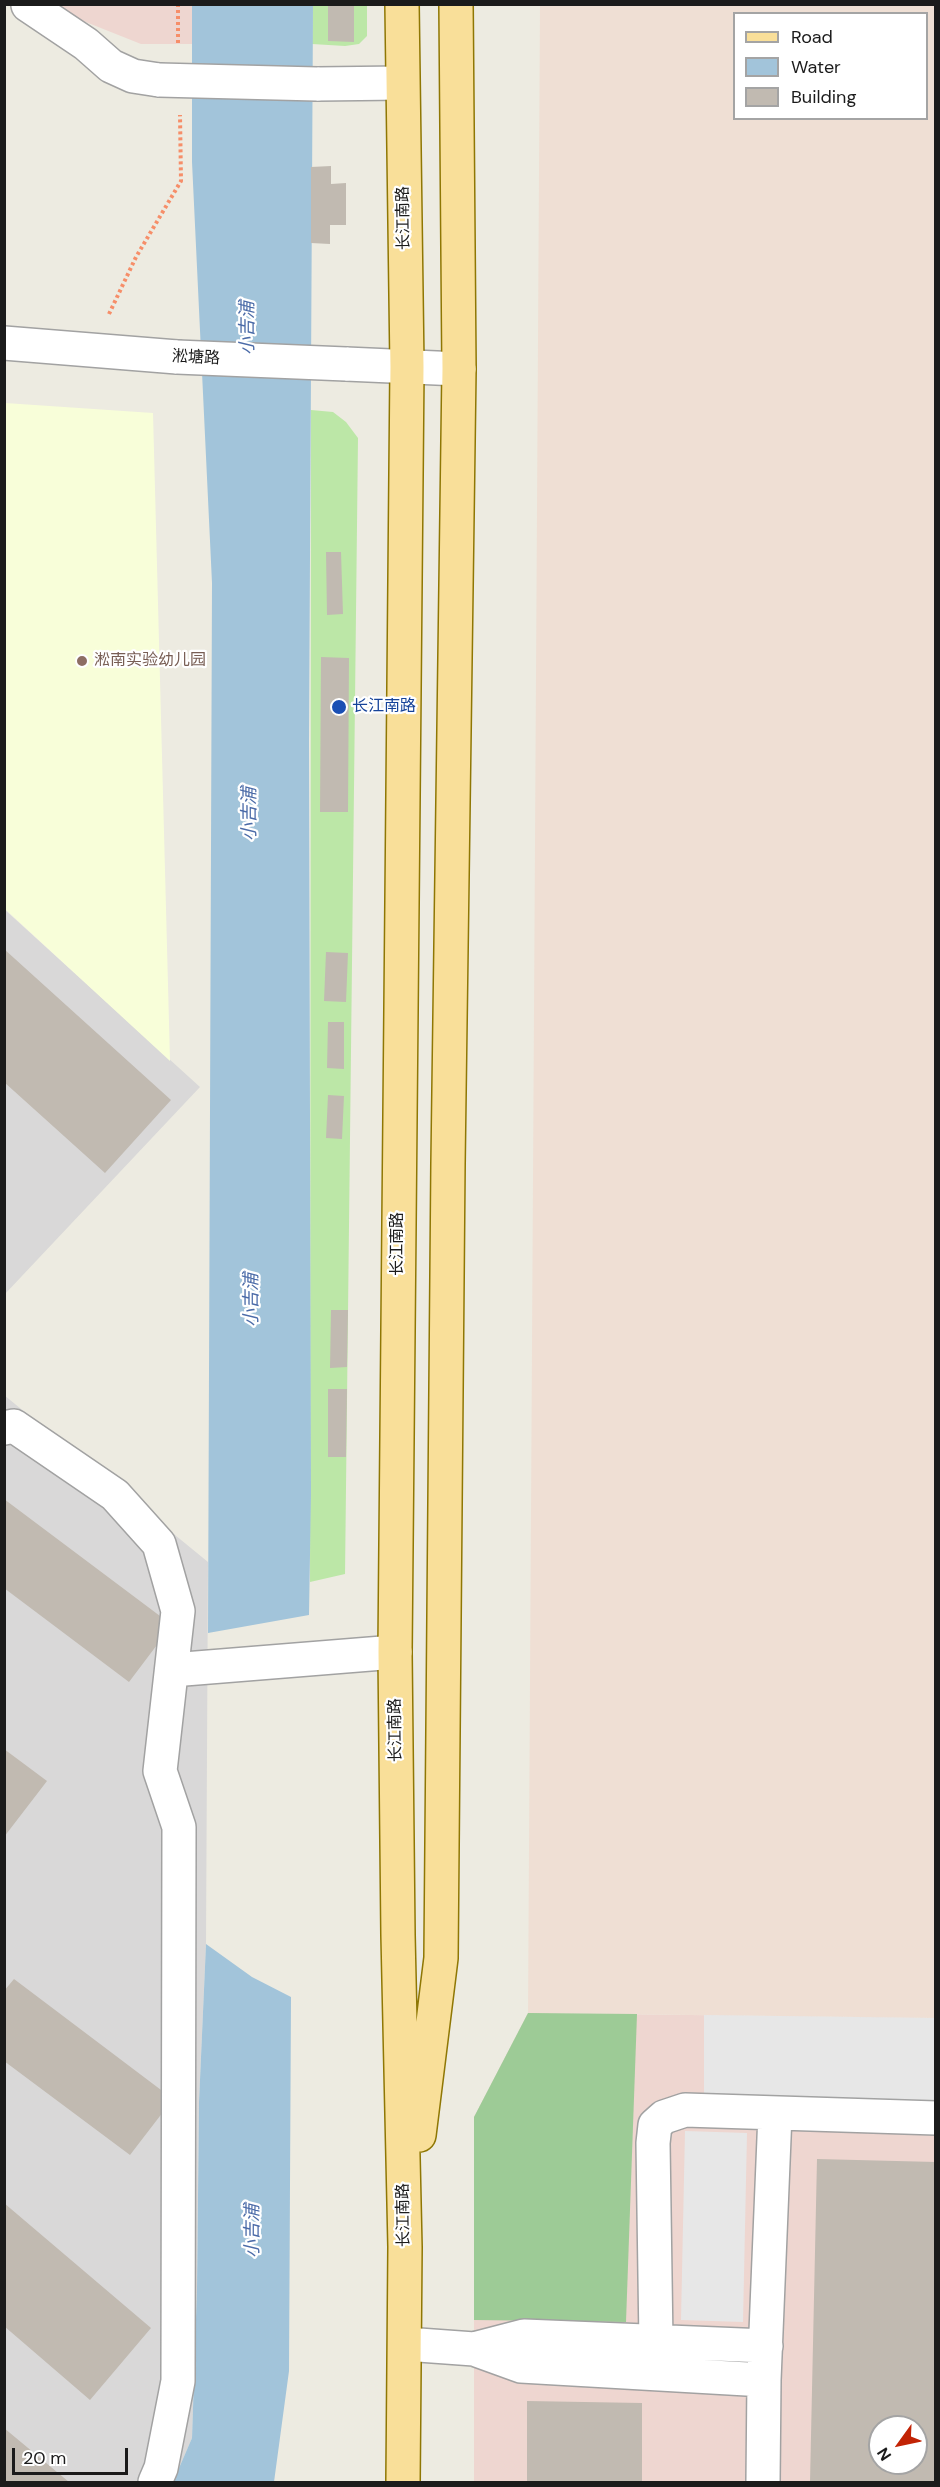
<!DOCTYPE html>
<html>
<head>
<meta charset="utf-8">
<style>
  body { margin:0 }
  #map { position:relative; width:940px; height:2487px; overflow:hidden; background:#edebe1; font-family:"DM Sans",sans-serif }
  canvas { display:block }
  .frame { position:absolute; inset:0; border:6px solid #1b1b1b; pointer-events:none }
  .legend { position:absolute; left:733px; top:12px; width:195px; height:108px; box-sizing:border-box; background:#fff; border:2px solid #a4a4a4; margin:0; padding:8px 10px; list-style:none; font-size:18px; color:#1b1b1b }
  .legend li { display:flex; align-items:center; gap:12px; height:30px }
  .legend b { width:30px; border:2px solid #a4a4a4 }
  .north { position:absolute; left:868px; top:2415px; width:60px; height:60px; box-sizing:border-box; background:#fff; border:2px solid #a4a4a4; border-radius:50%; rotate:237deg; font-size:16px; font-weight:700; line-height:24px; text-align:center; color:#1b1b1b }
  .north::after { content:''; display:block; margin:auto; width:21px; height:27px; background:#c22305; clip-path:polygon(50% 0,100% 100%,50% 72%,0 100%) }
  .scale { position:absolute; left:12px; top:2448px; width:116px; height:27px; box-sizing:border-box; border:3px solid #1b1b1b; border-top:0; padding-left:8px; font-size:18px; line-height:21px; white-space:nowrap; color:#1b1b1b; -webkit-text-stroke:4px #fff; paint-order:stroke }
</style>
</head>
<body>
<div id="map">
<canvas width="940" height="2487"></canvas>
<div class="frame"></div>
<ul class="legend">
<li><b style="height:8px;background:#f9df99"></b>Road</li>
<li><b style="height:16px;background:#a2c4da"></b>Water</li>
<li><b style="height:16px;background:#c1bab1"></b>Building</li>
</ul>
<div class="north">N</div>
<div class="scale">20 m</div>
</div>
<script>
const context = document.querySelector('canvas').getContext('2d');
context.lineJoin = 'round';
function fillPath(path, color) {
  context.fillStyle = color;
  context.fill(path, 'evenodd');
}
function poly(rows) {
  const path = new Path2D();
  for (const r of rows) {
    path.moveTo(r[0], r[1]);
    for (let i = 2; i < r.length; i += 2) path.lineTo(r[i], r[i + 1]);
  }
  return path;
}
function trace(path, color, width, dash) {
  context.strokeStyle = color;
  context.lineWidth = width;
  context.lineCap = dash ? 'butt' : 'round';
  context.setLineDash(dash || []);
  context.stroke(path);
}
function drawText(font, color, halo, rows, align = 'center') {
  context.font = font + ' "DM Sans","Noto Sans SC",sans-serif';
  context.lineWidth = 4.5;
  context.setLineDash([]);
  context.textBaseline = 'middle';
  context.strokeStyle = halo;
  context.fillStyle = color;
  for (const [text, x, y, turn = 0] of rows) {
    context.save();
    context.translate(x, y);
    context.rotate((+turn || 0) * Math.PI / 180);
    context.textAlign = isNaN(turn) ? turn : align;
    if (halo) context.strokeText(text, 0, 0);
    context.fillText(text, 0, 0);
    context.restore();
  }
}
const residential = poly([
  [4,909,200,1087,5,1294,4,1294],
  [4,1395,208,1562,206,1944,199,2102,197,2288,192,2438,173,2482,5,2482]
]);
const commercial = poly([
  [43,5,192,5,192,44,141,44],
  [528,2013,935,2018,935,2482,474,2482,474,2117],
  [880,2427,916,2427,916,2463,880,2463]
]);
const education = poly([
  [5,403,153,413,170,1061,5,909]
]);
const military = poly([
  [540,5,935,5,935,2018,528,2013],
  [734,14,926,14,926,118,734,118]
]);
const grass = poly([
  [313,5,367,5,367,36,359,44,345,46,312,44],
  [311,410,333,412,346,422,358,438,345,1574,310,1582]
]);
const forest = poly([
  [528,2013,637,2014,626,2322,474,2320,474,2117]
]);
const parking = poly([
  [704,2015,935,2018,935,2106,704,2102],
  [685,2131,747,2133,743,2322,681,2320]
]);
const water = poly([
  [192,5,313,5,309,741,311,1494,309,1615,208,1633,212,583,192,162],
  [206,1944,252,1977,291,1997,289,2371,274,2482,173,2482,192,2438,197,2288,199,2102]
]);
const building = poly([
  [328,4,354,4,354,42,328,41],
  [331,166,331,184,346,183,346,225,330,225,330,244,311,243,311,167],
  [326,552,341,552,343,614,327,615],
  [321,657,349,658,348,812,320,812],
  [4,949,171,1100,105,1173,4,1082],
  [326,952,348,953,346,1002,324,1001],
  [328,1022,344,1022,344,1069,327,1068],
  [328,1095,344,1096,342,1139,326,1138],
  [331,1310,348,1310,347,1367,330,1368],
  [328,1389,347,1389,346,1457,328,1457],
  [4,1499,172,1625,129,1682,4,1588],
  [4,1749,47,1781,4,1837],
  [14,1979,173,2099,130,2155,4,2061,4,1991],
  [817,2159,936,2162,936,2482,810,2482],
  [880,2427,916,2427,916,2463,880,2463],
  [4,2203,151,2328,90,2400,4,2326],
  [527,2401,642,2403,642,2482,527,2482],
  [4,2428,69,2482,4,2482]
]);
const path = poly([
  [178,4,178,45],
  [109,314,136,257,181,181,180,115]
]);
const minor = poly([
  [28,5,86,44,111,66,133,76,159,80],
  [317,84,402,83],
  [4,343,177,357],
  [346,364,459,369],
  [4,1428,14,1426,115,1495,159,1544,178,1611,160,1771,179,1827,178,2381,161,2468,155,2482],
  [172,1670,395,1652],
  [656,2343,653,2143,655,2125,664,2117,685,2110,936,2118],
  [405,2344,474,2349,521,2366,764,2380],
  [474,2349,524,2336,766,2346],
  [763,2482,764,2380,775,2114]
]);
const major = poly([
  [402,4,407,367,395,1652,398,1935,405,2247,403,2482],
  [419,2135,441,1958,448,1163,459,369,456,4]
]);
const minorBridge = poly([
  [159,80,317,84],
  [177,357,346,364]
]);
const markers = [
  [82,661,6,"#8d6e63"],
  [339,707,8,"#1a4fb4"]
];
const streetNames = [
  ["长江南路",404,218,-91],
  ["淞塘路",196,358,3],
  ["长江南路",398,1244,-90],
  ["长江南路",396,1730,-91],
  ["长江南路",404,2215,-91]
];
const educationNames = [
  ["淞南实验幼儿园",94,661]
];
const transitNames = [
  ["长江南路",352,707]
];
const waterNames = [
  ["小吉浦",248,328,-90],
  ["小吉浦",250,814,-90],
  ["小吉浦",252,1300,-90],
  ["小吉浦",253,2231,-90]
];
fillPath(residential, '#d9d8d8');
fillPath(commercial, '#eed6d0');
fillPath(education, '#f8fed9');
fillPath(military, '#efdfd4');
fillPath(grass, '#bce7a7');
fillPath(forest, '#9dcb96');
fillPath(parking, '#e7e7e7');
fillPath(water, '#a2c4da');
fillPath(building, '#c1bab1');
trace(minor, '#a2a2a2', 36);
trace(major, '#8f7704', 36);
trace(path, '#f68e69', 4, [3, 3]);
trace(minor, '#fff', 33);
trace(major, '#f9df99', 33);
trace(minorBridge, '#a2a2a2', 36, []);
trace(minorBridge, '#fff', 33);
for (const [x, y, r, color] of markers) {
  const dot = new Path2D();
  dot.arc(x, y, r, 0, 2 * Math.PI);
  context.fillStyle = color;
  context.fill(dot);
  trace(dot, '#fff', 2);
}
drawText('16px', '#1b1b1b', '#fff', streetNames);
drawText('16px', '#785e54', '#fff', educationNames, 'left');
drawText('16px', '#164399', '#fff', transitNames, 'left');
drawText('italic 18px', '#4b6ba8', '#fff', waterNames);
</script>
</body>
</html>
